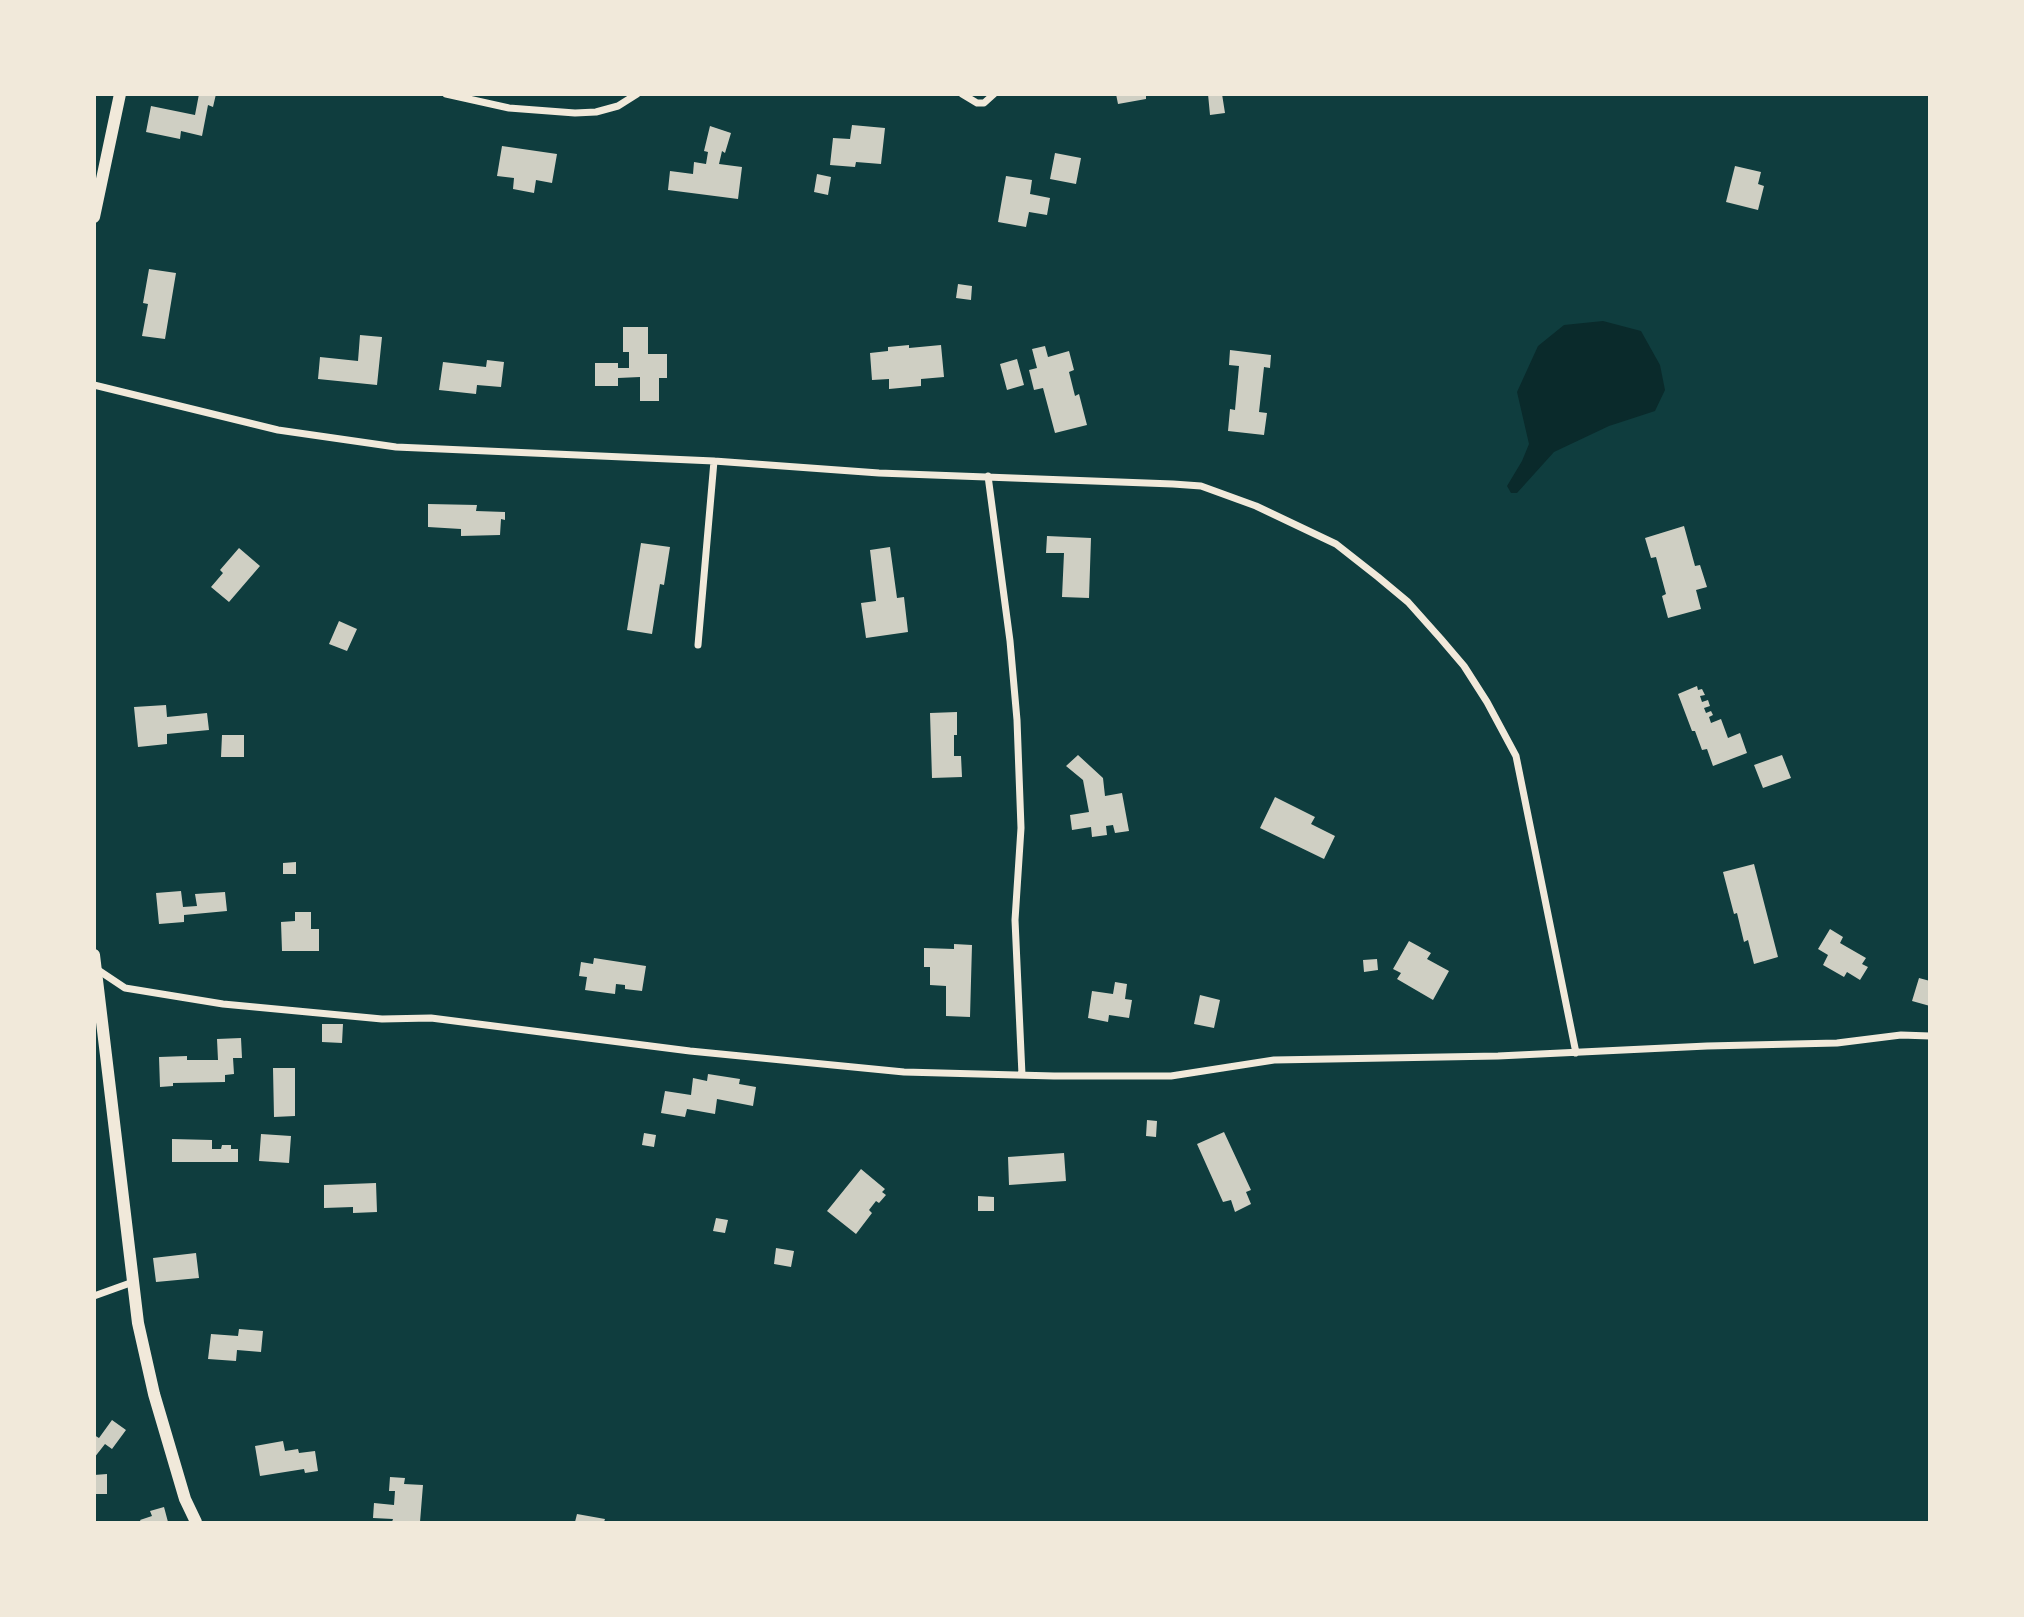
<!DOCTYPE html>
<html>
<head>
<meta charset="utf-8">
<style>
  body { margin:0 }
  #map { position:relative; width:2024px; height:1617px; overflow:hidden; background:#0f3d3e; font-family:Poppins,sans-serif }
  canvas { display:block }
  .frame { position:absolute; inset:0; border:96px solid #f1e9da; pointer-events:none }
</style>
</head>
<body>
<div id="map">
<canvas width="2024" height="1617"></canvas>
<div class="frame"></div>
</div>
<script>
const context = document.querySelector('canvas').getContext('2d');
context.lineJoin = 'round';
function fillPath(path, color) {
  context.fillStyle = color;
  context.fill(path, 'evenodd');
}
function poly(rows) {
  const path = new Path2D();
  for (const r of rows) {
    path.moveTo(r[0], r[1]);
    for (let i = 2; i < r.length; i += 2) path.lineTo(r[i], r[i + 1]);
  }
  return path;
}
function trace(path, color, width, dash) {
  context.strokeStyle = color;
  context.lineWidth = width;
  context.lineCap = dash ? 'butt' : 'round';
  context.setLineDash(dash || []);
  context.stroke(path);
}
const water = poly([
  [1603,321,1641,331,1660,365,1665,390,1655,411,1609,426,1554,452,1517,493,1511,493,1507,486,1522,461,1529,444,1517,392,1538,346,1564,325]
]);
const building = poly([
  [199,94,216,94,213,107,208,105,202,136,181,131,180,139,146,132,151,106,195,115],
  [1116,94,1146,94,1146,99,1118,104],
  [1208,94,1222,94,1225,113,1210,115],
  [852,125,885,128,881,164,856,162,855,167,830,165,833,138,850,139],
  [710,126,731,133,725,153,722,151,719,164,742,167,738,199,668,190,670,171,693,174,694,162,706,164,708,152,704,151],
  [502,146,557,154,552,183,536,180,534,193,513,189,514,178,497,176],
  [1055,153,1081,158,1076,184,1050,179],
  [1735,166,1761,172,1758,184,1764,186,1758,210,1726,202],
  [817,174,831,177,828,195,814,192],
  [1006,176,1032,180,1030,194,1050,198,1047,215,1029,212,1026,227,998,222],
  [149,269,176,273,165,339,142,336,148,304,143,303],
  [958,284,972,286,971,300,956,298],
  [623,327,648,327,648,354,667,354,667,378,659,378,659,401,640,401,640,377,618,378,618,386,595,386,595,363,618,363,618,368,629,368,629,352,623,352],
  [360,335,382,337,377,385,318,379,320,357,358,361],
  [909,345,909,348,941,345,944,377,921,379,921,386,889,389,889,379,872,380,870,353,888,351,888,347],
  [1045,346,1048,357,1069,351,1074,370,1069,372,1075,396,1079,394,1087,425,1055,433,1043,388,1034,390,1029,370,1037,368,1032,349],
  [1230,350,1271,355,1270,368,1264,367,1259,412,1267,413,1264,435,1228,431,1230,409,1235,410,1239,366,1229,365],
  [1017,359,1024,385,1007,390,1000,364],
  [487,360,504,362,501,387,477,385,476,394,439,390,443,362,486,367],
  [428,504,477,505,476,511,505,512,505,520,501,519,500,535,461,536,461,529,428,527],
  [1684,526,1695,566,1700,565,1707,587,1696,590,1701,609,1668,618,1662,596,1666,594,1656,557,1651,558,1645,538],
  [1047,536,1091,538,1089,598,1062,597,1064,553,1046,553],
  [641,543,670,547,664,585,660,584,652,634,627,630],
  [890,547,897,598,904,597,908,632,866,638,861,603,876,601,870,550],
  [239,548,260,566,229,602,211,587,223,573,220,570],
  [339,621,357,629,347,651,329,644],
  [1697,686,1698,690,1702,689,1705,695,1700,696,1702,702,1708,700,1710,706,1704,708,1706,713,1711,711,1713,715,1709,717,1711,723,1721,719,1728,738,1740,733,1747,753,1713,766,1707,749,1702,750,1695,731,1692,731,1678,694],
  [166,705,167,717,207,713,209,730,167,734,167,744,138,747,134,707],
  [957,712,957,735,954,735,954,756,961,756,962,777,932,778,930,713],
  [222,735,244,735,244,757,221,757],
  [1078,755,1103,778,1105,796,1122,793,1129,831,1115,833,1113,825,1106,826,1107,835,1092,837,1091,827,1072,830,1070,815,1089,812,1083,780,1066,766],
  [1782,755,1791,778,1763,788,1754,765],
  [1275,797,1315,817,1311,824,1335,836,1324,859,1260,828],
  [296,862,296,874,283,874,283,863],
  [1754,864,1778,957,1754,964,1748,940,1744,942,1737,913,1734,914,1723,872],
  [181,891,183,907,197,906,195,894,225,892,227,911,184,915,184,922,159,924,156,893],
  [295,912,311,912,311,929,319,929,319,951,282,951,281,922,295,921],
  [1830,929,1843,937,1840,943,1866,958,1862,964,1868,967,1860,980,1847,972,1844,977,1823,965,1828,955,1818,949],
  [1409,941,1431,953,1427,959,1449,971,1433,1000,1397,979,1401,973,1393,969],
  [954,944,972,945,970,1017,946,1016,946,986,930,985,930,967,924,967,924,948,954,949],
  [594,958,646,966,642,991,625,989,625,985,616,984,615,994,585,990,587,977,579,976,581,962,593,964],
  [1377,959,1378,970,1364,972,1363,960],
  [1919,978,1930,981,1930,1006,1912,1001],
  [1115,982,1127,984,1125,999,1132,1000,1129,1018,1109,1015,1108,1022,1088,1018,1092,991,1113,994],
  [1200,995,1220,1000,1214,1028,1194,1024],
  [322,1024,343,1024,342,1043,322,1042],
  [241,1038,242,1058,233,1058,234,1074,225,1075,225,1082,173,1083,173,1086,160,1087,159,1057,187,1056,187,1060,218,1060,217,1039],
  [273,1068,295,1068,295,1116,274,1117],
  [708,1074,740,1079,739,1084,756,1087,753,1106,717,1099,715,1114,687,1109,685,1117,661,1113,665,1091,691,1095,693,1078,707,1081],
  [1147,1120,1157,1121,1156,1137,1146,1136],
  [1224,1132,1251,1190,1246,1192,1251,1204,1235,1212,1231,1200,1223,1202,1197,1144],
  [644,1133,656,1135,654,1147,642,1145],
  [261,1134,291,1136,289,1163,259,1161],
  [172,1139,212,1140,212,1149,221,1149,222,1145,231,1145,231,1149,238,1149,238,1162,172,1162],
  [1064,1153,1066,1181,1009,1185,1008,1157],
  [861,1169,885,1189,882,1192,886,1195,879,1203,876,1201,869,1210,872,1213,856,1234,827,1211],
  [376,1183,377,1212,353,1213,353,1207,324,1208,324,1185],
  [978,1196,994,1197,994,1211,978,1211],
  [716,1218,728,1220,725,1233,713,1231],
  [776,1248,794,1251,791,1267,774,1264],
  [196,1253,199,1278,156,1282,153,1258],
  [239,1329,263,1331,261,1352,237,1350,236,1361,208,1359,211,1334,238,1336],
  [112,1420,126,1430,112,1449,105,1444,94,1458,94,1435,99,1438],
  [283,1441,285,1451,298,1449,299,1453,315,1451,318,1471,305,1473,304,1469,260,1476,255,1446],
  [107,1474,107,1494,94,1494,94,1475],
  [390,1477,405,1478,404,1484,423,1485,420,1522,392,1522,393,1519,373,1518,374,1503,394,1505,395,1491,389,1491],
  [164,1507,168,1522,141,1522,140,1520,152,1516,150,1511],
  [577,1514,605,1519,604,1522,575,1522]
]);
const minor = poly([
  [446,94,509,108,575,113,596,112,618,106,637,94],
  [962,94,977,103,984,103,994,94],
  [94,385,278,430,396,447,714,461,879,473,1173,484,1201,486,1256,506,1336,544,1378,577,1408,602,1441,639,1464,666,1487,702,1516,756,1576,1053],
  [988,476,1010,641,1017,720,1021,828,1015,920,1022,1075],
  [698,645,714,461],
  [95,968,125,988,223,1004,382,1019,431,1018,690,1051,904,1072,1054,1076,1171,1076,1274,1060,1498,1056,1707,1046,1837,1043,1901,1035,1930,1036],
  [94,1296,133,1282]
]);
const secondary = poly([
  [94,217,120,94],
  [94,955,138,1323,154,1394,185,1499,196,1522]
]);
fillPath(water, '#0a2a2b');
fillPath(building, '#cfcfc3');
trace(minor, '#f1e9da', 7);
trace(secondary, '#f1e9da', 12);
</script>
</body>
</html>
